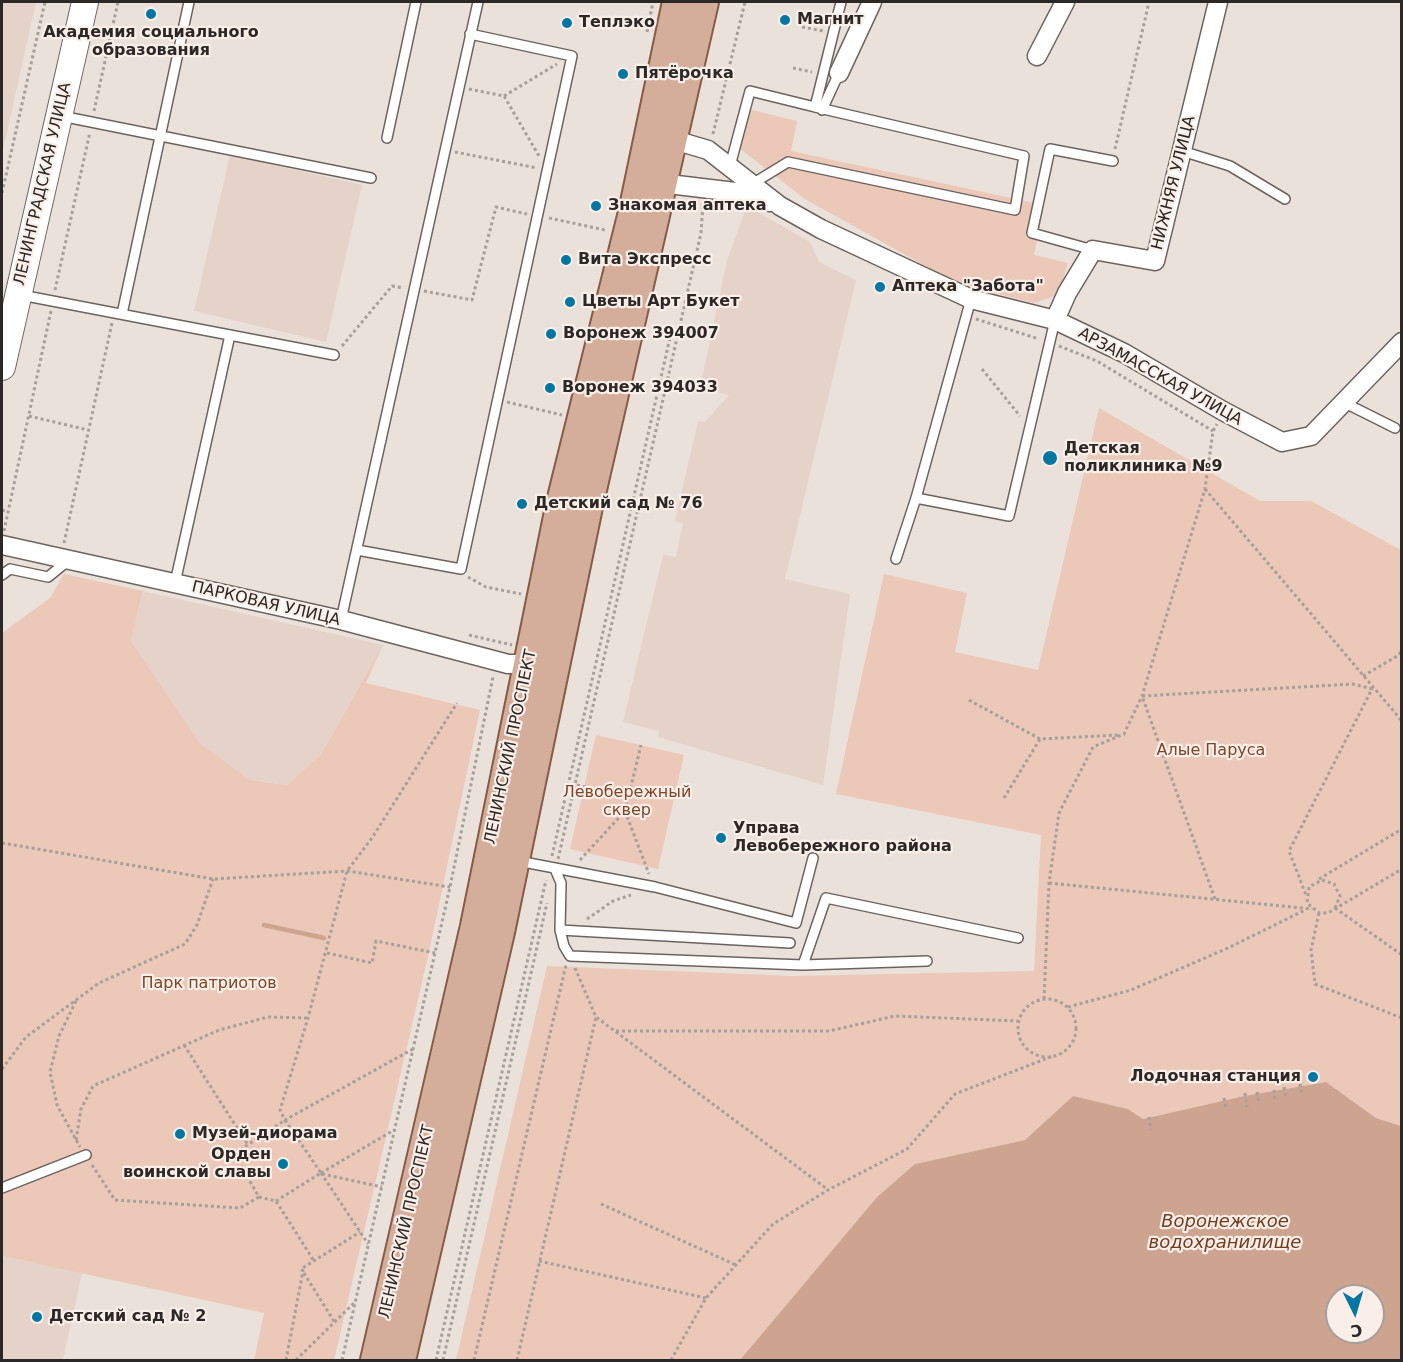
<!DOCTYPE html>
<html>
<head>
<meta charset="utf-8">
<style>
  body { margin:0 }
  #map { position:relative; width:1403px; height:1362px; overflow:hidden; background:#ebe1db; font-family:"DejaVu Sans",sans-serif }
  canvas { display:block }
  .frame { position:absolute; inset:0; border:3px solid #2c2826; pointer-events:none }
  .north { position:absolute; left:1325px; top:1284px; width:60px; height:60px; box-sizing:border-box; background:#f9eee8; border:2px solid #a79f9a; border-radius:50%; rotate:175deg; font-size:16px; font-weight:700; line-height:24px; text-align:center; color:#2c2826 }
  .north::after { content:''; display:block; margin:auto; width:21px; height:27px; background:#0377a1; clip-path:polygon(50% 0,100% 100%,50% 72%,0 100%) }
</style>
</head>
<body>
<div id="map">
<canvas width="1403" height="1362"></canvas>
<div class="frame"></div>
<div class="north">С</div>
</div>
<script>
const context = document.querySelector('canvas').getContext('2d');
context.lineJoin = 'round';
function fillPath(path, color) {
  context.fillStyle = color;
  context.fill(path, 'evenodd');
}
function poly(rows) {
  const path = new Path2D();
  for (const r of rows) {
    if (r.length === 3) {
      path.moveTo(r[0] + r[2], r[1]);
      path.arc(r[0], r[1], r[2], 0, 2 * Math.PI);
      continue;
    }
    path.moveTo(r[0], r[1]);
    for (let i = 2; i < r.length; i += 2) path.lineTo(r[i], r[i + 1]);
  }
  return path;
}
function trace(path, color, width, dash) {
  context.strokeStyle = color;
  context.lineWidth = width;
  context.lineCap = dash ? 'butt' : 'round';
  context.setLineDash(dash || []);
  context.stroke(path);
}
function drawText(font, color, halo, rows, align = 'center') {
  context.font = font + ' "DejaVu Sans",sans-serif';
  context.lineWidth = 4.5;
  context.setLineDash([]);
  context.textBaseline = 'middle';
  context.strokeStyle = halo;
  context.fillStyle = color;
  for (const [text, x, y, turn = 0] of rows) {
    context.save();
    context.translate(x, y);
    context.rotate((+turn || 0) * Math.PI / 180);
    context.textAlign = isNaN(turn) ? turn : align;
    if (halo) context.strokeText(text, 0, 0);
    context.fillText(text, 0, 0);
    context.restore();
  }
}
const built = poly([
  [2,2,36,2,2,155],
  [230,155,362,185,326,342,194,311],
  [747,206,810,242,819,262,856,280,785,579,850,594,823,785,658,737,659,731,623,722,663,555,676,557,683,524,675,521,698,421,705,422,729,395,700,388,727,260],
  [143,591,383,645,321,754,287,785,250,780,200,743,131,641],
  [2,1256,82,1273,63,1360,2,1360]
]);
const green = poly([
  [748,109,797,121,791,151,1044,205,1034,255,1068,263,1058,295,1034,303,956,283,805,199,739,148],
  [1099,408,1260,501,1311,501,1401,550,1401,1126,1376,1118,1326,1082,1244,1096,1143,1119,1128,1109,1073,1096,1025,1140,915,1164,877,1197,740,1360,456,1360,547,966,795,976,1034,971,1041,835,836,794,884,574,967,593,955,652,1038,670],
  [64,574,143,591,131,641,200,743,250,780,287,785,321,754,383,645,366,683,480,710,429,952,334,1360,254,1360,264,1313,2,1256,2,633,50,598],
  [596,735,684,755,658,869,570,849]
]);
const water = poly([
  [1326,1082,1376,1118,1401,1126,1401,1360,740,1360,877,1197,915,1164,1025,1140,1073,1096,1128,1109,1143,1119,1244,1096],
  [1337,1296,1373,1296,1373,1332,1337,1332]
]);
const stream = poly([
  [264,925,324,938]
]);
const path = poly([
  [802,27,824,31],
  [647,32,653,2],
  [793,68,812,72],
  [469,89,504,96,539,156],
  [504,96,557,64],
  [94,111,118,2],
  [713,134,745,2],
  [1115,149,1149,2],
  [455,152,537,168],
  [2,193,45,2],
  [549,218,605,230],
  [55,290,90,132],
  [424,291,472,300,496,207,527,214],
  [976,319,1039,339],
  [342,346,392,286,403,288],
  [1059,346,1097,361,1213,431],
  [982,369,1020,416],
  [507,402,562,415],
  [29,416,88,430],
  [1205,489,1402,721],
  [2,510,8,512],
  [4,531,51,311],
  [64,543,112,323],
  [468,577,486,587,521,594],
  [469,635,512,645],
  [1363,676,1399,655,1402,649],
  [969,700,1040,739],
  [577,785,629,797],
  [1004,798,1040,739,1119,735],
  [625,811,649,874],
  [2,843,213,879,347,871,450,887],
  [552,856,672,329],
  [558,859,701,233,703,204],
  [580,860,625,811,641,745],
  [1319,879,1402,829],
  [1049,883,1312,909],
  [1215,899,1142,696,1353,684,1372,689,1289,851,1306,895],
  [1335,908,1340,896,1334,884,1322,880,1309,887,1307,903,1319,913,1328,913,1402,869],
  [1335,908,1402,955],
  [1319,913,1311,950,1315,984,1402,1018],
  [587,919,613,901,631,895],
  [327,953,372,963,376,941,435,953],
  [575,968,596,1017,827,1189],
  [1047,1028,29],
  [1044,999,1049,883,1059,813,1093,747,1124,734,1142,696,1205,489,1213,431,1217,424],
  [76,1001,59,1036,50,1072,57,1105,80,1147],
  [1068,1007,1131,990,1228,948,1305,910],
  [616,1031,829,1031,895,1016,1018,1021],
  [184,1045,248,1145],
  [413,1049,285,1120,280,1110,308,1018,347,871,372,838,457,703],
  [2,1069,26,1037,99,983,185,944,197,925,213,879],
  [1300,1084,1302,1096],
  [1284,1087,1286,1098],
  [1274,1090,1275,1100],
  [1257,1092,1259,1104],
  [1245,1093,1247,1107],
  [1224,1098,1226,1107],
  [1149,1117,1151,1130],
  [76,1140,81,1109,93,1086,219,1030,268,1017,308,1018],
  [92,1165,115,1200,240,1208,259,1197],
  [321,1173,368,1244],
  [321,1173,394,1130],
  [322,1174,382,1187],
  [276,1201,321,1173,285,1120,234,1154,259,1197,276,1201,314,1261],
  [601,1204,736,1265],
  [539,1261,706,1298],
  [304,1273,335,1323],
  [286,1360,303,1271,301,1269,360,1232],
  [296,1360,354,1303],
  [342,1360,450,887,493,677],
  [436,1360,546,880],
  [443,1360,547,903],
  [474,1360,566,965],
  [517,1360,596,1017],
  [671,1360,706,1298,773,1224,828,1190,907,1149,955,1094,1053,1056]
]);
const lane = poly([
  [822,110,839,73],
  [61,116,371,178],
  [387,138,416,2],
  [1182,151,1230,166,1285,199],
  [730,166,750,91,815,107],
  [752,184,788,162,1015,210,1024,156,815,107,841,2],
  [1093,250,1032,233,1050,149,1113,161],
  [21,295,334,355],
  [122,314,189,2],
  [1343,402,1395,428],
  [916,498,1009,516,1055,320],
  [357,550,461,569,572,56,470,34],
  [896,559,916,498,971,299],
  [2,575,10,569,48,577,69,560],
  [175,583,230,335],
  [341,620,478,2],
  [518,861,655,887,796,923,813,858],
  [555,869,561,883,560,930,564,946,570,956,803,965,927,961],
  [560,930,790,943],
  [803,965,826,898,1018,938],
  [2,1188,86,1155]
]);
const street = poly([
  [1037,56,1065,2],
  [839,73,872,2],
  [664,137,708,150,780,206,821,229,971,299,1055,320,1124,353,1223,411,1282,442,1311,436,1402,342],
  [652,182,735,192,769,202],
  [1055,320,1067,293,1093,250,1155,261,1218,2],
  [2,545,341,620,508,664,529,664]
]);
const secondary = poly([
  [2,367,85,2]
]);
const primary = poly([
  [375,1360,475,926,561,502,633,212,677,2],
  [401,1360,500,932,588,507,704,2]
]);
const markers = [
  [151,14,6,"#0377a1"],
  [785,20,6,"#0377a1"],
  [567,23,6,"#0377a1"],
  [623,74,6,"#0377a1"],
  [596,206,6,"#0377a1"],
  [566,260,6,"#0377a1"],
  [880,287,6,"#0377a1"],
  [570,302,6,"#0377a1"],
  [551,334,6,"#0377a1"],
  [550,388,6,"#0377a1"],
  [1050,458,8,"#0377a1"],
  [522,504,6,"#0377a1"],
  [721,838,6,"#0377a1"],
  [1313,1077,6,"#0377a1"],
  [180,1134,6,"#0377a1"],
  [283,1164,6,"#0377a1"],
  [37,1317,6,"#0377a1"]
];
const poiNames = [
  ["Магнит",797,20],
  ["Теплэко",579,23],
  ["Академия социального",151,33,"center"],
  ["образования",151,51,"center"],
  ["Пятёрочка",635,74],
  ["Знакомая аптека",608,206],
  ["Вита Экспресс",578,260],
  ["Аптека \"Забота\"",892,287],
  ["Цветы Арт Букет",582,302],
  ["Воронеж 394007",563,334],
  ["Воронеж 394033",562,388],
  ["Детская",1064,449],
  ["поликлиника №9",1064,467],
  ["Детский сад № 76",534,504],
  ["Управа",733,829],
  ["Левобережного района",733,847],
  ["Лодочная станция",1301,1077,"right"],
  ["Музей-диорама",192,1134],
  ["Орден",271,1155,"right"],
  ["воинской славы",271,1173,"right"],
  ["Детский сад № 2",49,1317]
];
const streetNames = [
  ["НИЖНЯЯ УЛИЦА",1174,183,-76],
  ["ЛЕНИНГРАДСКАЯ УЛИЦА",43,184,-77],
  ["АРЗАМАССКАЯ УЛИЦА",1160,377,29],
  ["ПАРКОВАЯ УЛИЦА",266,604,13],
  ["ЛЕНИНСКИЙ ПРОСПЕКТ",511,747,-78],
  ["ЛЕНИНСКИЙ ПРОСПЕКТ",407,1222,-77]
];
const parkNames = [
  ["Алые Паруса",1211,751],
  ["Левобережный",627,793],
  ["сквер",627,811],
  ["Парк патриотов",209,984]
];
const waterNames = [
  ["Воронежское",1225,1222],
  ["водохранилище",1225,1243]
];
fillPath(built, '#e5d3ca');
fillPath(green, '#ebc8b7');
fillPath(water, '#cca490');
trace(stream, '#cca490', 4.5);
trace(lane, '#6c635f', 12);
trace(street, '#6c635f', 21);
trace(secondary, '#6c635f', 28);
trace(primary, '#865c46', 32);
trace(path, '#a69f9a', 3, [3, 3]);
trace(lane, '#fff', 9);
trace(street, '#fff', 18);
trace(secondary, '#fff', 26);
trace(primary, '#d4ae9a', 28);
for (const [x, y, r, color] of markers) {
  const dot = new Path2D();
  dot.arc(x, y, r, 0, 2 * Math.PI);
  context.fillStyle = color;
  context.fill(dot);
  trace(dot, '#f9eee8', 2);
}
drawText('bold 16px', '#2c2826', '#f9eee8', poiNames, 'left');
drawText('16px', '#2c2826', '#f9eee8', streetNames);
drawText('16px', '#7c4629', '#f9eee8', parkNames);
drawText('italic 18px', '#723d1f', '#f9eee8', waterNames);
</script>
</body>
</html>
